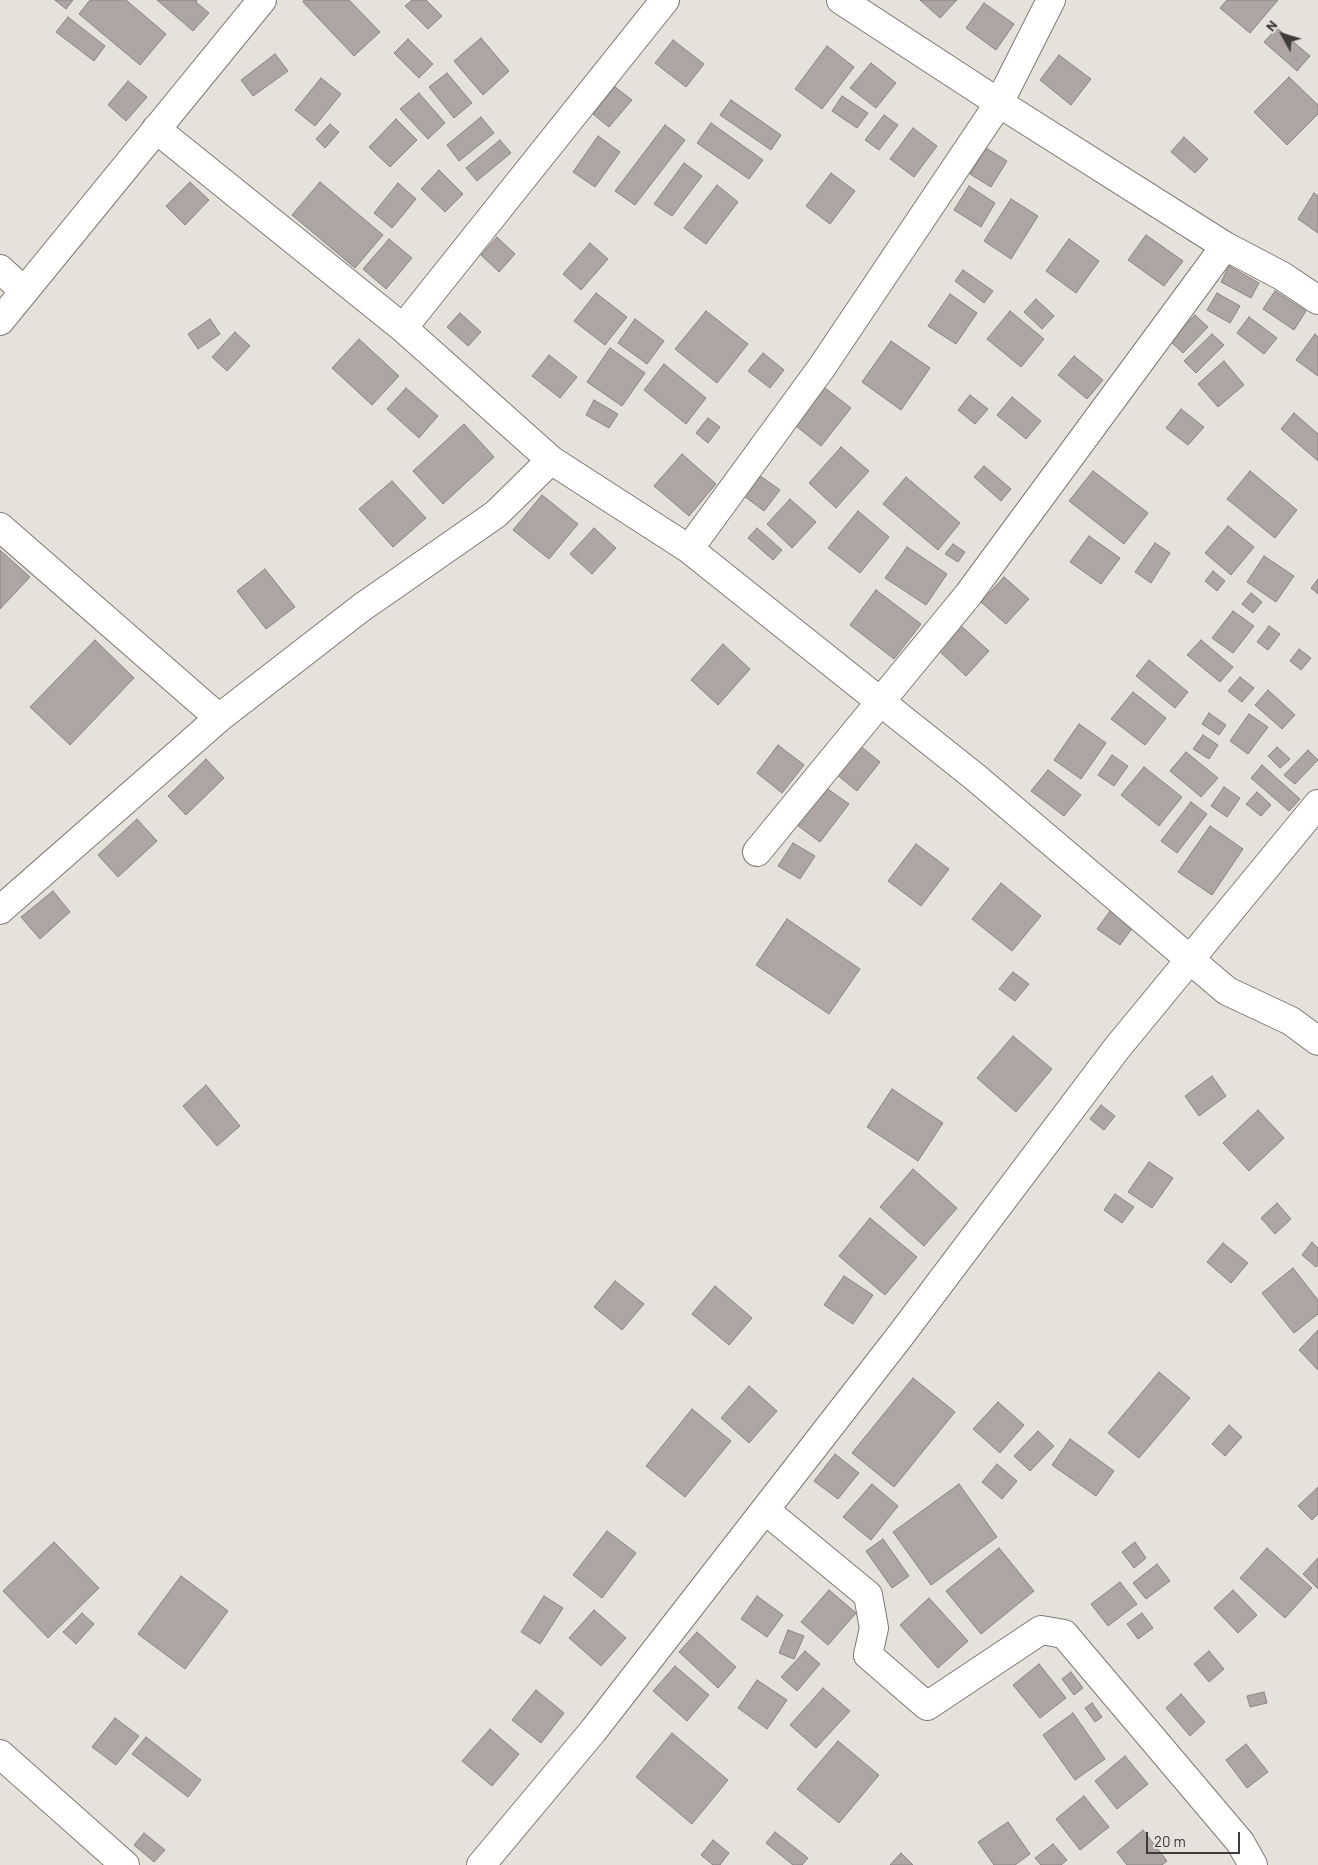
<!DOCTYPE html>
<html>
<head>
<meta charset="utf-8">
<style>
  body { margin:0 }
  #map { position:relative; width:1318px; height:1865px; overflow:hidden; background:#e5e2dc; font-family:Barlow,sans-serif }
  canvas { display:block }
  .north { position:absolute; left:1258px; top:10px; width:50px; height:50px; -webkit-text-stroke:4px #e5e2dc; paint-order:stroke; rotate:309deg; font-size:14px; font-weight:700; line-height:20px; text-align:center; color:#3d3c3a }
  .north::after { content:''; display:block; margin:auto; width:18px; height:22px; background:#3d3c3a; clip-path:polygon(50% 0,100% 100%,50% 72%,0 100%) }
  .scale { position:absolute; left:1146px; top:1832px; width:94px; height:22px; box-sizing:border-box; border:2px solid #3d3c3a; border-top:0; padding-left:6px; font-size:15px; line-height:18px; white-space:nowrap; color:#3d3c3a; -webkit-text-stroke:4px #e5e2dc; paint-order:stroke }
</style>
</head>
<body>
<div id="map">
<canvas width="1318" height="1865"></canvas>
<div class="north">N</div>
<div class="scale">20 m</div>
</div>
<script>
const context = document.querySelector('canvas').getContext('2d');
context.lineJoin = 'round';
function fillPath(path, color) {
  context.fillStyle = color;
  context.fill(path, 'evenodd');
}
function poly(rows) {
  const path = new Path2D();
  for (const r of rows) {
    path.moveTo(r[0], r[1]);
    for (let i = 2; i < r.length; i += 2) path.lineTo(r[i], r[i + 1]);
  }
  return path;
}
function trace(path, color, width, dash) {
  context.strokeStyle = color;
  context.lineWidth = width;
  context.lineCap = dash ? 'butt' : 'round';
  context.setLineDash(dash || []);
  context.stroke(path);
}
const building = poly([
  [55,0,73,0,66,9,55,0],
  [90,0,126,0,166,34,140,65,79,14,90,0],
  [157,0,197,0,196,2,209,13,193,31,157,0],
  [304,0,349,0,380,32,354,56,303,2,304,0],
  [412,0,426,0,442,16,428,29,405,6,412,0],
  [920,0,957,0,940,18,920,0],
  [1227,0,1278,0,1250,33,1220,8,1227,0],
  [984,3,1014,24,996,50,966,28,984,3],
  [68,17,105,46,94,61,56,32,68,17],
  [1277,28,1310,56,1297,71,1264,42,1277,28],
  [481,38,509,71,483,95,454,61,481,38],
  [408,39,433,64,419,78,394,53,408,39],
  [673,40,704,64,686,87,655,63,673,40],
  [827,46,854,67,822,109,795,89,827,46],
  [275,54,288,71,253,96,241,80,275,54],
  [1059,55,1091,79,1071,105,1040,80,1059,55],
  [871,63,896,83,876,108,850,88,871,63],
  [447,73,472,103,454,118,429,87,447,73],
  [1289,77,1318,105,1318,114,1287,145,1254,112,1289,77],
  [321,78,341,94,315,126,295,110,321,78],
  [128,81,147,97,126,121,108,105,128,81],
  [615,87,632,100,609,127,593,114,615,87],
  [419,93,445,123,428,139,400,109,419,93],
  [842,96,868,113,857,128,832,111,842,96],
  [731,100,781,135,771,150,720,115,731,100],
  [884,115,898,125,879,150,865,140,884,115],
  [481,117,494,133,459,161,447,145,481,117],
  [396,119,417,140,390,167,369,147,396,119],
  [711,123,763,160,749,179,697,143,711,123],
  [330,124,339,132,325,148,316,139,330,124],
  [665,125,685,140,635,205,615,191,665,125],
  [913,128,937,146,914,177,890,159,913,128],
  [598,136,620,152,595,187,573,172,598,136],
  [1184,137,1208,159,1195,173,1171,152,1184,137],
  [500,140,511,153,477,181,466,168,500,140],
  [986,148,1007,161,991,187,970,174,986,148],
  [684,163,702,176,672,216,654,204,684,163],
  [439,170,463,194,445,212,421,189,439,170],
  [831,173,855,191,830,224,806,206,831,173],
  [190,182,209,200,185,225,166,206,190,182],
  [320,182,383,235,355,268,292,215,320,182],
  [398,183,416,199,392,228,374,213,398,183],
  [717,185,738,202,706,244,684,228,717,185],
  [969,186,995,203,981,227,954,210,969,186],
  [1314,193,1318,196,1318,233,1298,219,1314,193],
  [1011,199,1038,216,1011,259,984,241,1011,199],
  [1146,235,1183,261,1164,286,1128,260,1146,235],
  [497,237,515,254,499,272,481,255,497,237],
  [389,239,412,258,386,289,363,269,389,239],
  [1069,239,1099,261,1076,293,1046,271,1069,239],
  [590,243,608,259,581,290,563,274,590,243],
  [1229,266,1259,283,1251,298,1221,282,1229,266],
  [963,270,993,291,984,303,955,281,963,270],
  [1275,291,1306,311,1294,330,1263,309,1275,291],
  [596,293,627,317,605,345,574,321,596,293],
  [1217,293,1240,306,1230,323,1207,310,1217,293],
  [950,294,977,313,956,344,928,326,950,294],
  [1036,299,1054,316,1042,329,1024,312,1036,299],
  [706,311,748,344,717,383,675,349,706,311],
  [1010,311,1044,339,1021,367,987,339,1010,311],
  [460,313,481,332,468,346,447,327,460,313],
  [1195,315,1208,327,1183,353,1170,341,1195,315],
  [1249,317,1277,338,1264,354,1237,333,1249,317],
  [210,319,220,334,198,349,188,334,210,319],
  [635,319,664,341,647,364,618,343,635,319],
  [235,332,250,346,227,371,212,357,235,332],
  [1212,334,1224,345,1196,373,1184,361,1212,334],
  [1315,334,1318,337,1318,376,1296,360,1315,334],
  [359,339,399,376,372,405,332,368,359,339],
  [891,341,930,368,901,410,862,382,891,341],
  [610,348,645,373,622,406,587,382,610,348],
  [763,353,784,370,770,388,748,371,763,353],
  [549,355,577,377,560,398,532,376,549,355],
  [1074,356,1103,380,1087,399,1058,375,1074,356],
  [1224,361,1244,385,1218,407,1198,384,1224,361],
  [664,364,706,398,686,424,644,390,664,364],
  [406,388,438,416,419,438,387,409,406,388],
  [825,388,851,408,821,446,796,426,825,388],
  [970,395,988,409,975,424,958,410,970,395],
  [1012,397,1041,421,1026,439,997,415,1012,397],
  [594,400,618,414,609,428,586,415,594,400],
  [1181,409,1204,427,1188,445,1166,428,1181,409],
  [1294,413,1318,434,1318,461,1281,429,1294,413],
  [708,418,720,427,708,443,696,433,708,418],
  [464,424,494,457,443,504,413,471,464,424],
  [841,447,869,471,836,508,809,483,841,447],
  [682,454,716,484,689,516,654,486,682,454],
  [984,466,1011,489,1001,501,974,477,984,466],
  [1093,471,1148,513,1124,544,1069,501,1093,471],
  [1250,471,1297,510,1275,538,1227,499,1250,471],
  [759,475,780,490,764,511,744,496,759,475],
  [906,477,960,523,938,550,883,504,906,477],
  [392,481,426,518,393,547,359,509,392,481],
  [542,495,578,524,549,559,513,530,542,495],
  [790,499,816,522,792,548,767,524,790,499],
  [858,511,889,537,860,573,828,548,858,511],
  [1228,526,1254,547,1231,575,1205,553,1228,526],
  [594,528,616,548,592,574,570,554,594,528],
  [757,528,782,550,773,560,748,538,757,528],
  [1089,536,1120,558,1101,584,1070,562,1089,536],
  [1155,543,1170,553,1151,583,1135,572,1155,543],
  [953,544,965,552,958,562,945,554,953,544],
  [907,547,947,574,926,605,885,578,907,547],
  [0,550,30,577,0,609,0,550],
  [1264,556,1294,576,1276,602,1247,582,1264,556],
  [265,569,295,607,266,629,237,591,265,569],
  [1213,571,1225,581,1217,591,1205,581,1213,571],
  [1004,577,1029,599,1006,624,981,602,1004,577],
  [1318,579,1318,594,1311,588,1318,579],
  [876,590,921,624,894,659,850,625,876,590],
  [1251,593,1262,602,1253,613,1242,604,1251,593],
  [1233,611,1254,626,1233,653,1212,638,1233,611],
  [959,624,989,651,966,676,937,649,959,624],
  [1269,626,1280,634,1268,650,1257,642,1269,626],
  [95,640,134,678,70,745,30,707,95,640],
  [1201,640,1233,667,1220,682,1187,655,1201,640],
  [723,644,750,669,718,705,691,680,723,644],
  [1299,649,1311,658,1301,670,1290,661,1299,649],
  [1149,660,1188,692,1175,708,1136,676,1149,660],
  [1240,677,1254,688,1242,702,1228,691,1240,677],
  [1268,690,1295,715,1282,729,1255,705,1268,690],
  [1133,692,1166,718,1145,745,1111,719,1133,692],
  [1209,713,1226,725,1219,735,1202,724,1209,713],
  [1249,714,1268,727,1248,754,1230,741,1249,714],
  [1079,724,1106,743,1081,779,1054,760,1079,724],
  [1203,735,1218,745,1209,759,1193,749,1203,735],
  [778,745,804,765,782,793,757,773,778,745],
  [859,745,880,762,857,791,836,774,859,745],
  [1277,747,1290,759,1280,768,1268,756,1277,747],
  [1308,750,1318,760,1295,784,1284,775,1308,750],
  [1186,752,1218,778,1201,797,1170,771,1186,752],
  [1112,755,1128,766,1114,786,1098,775,1112,755],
  [206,759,224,778,186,815,168,796,206,759],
  [1262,765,1300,799,1289,811,1251,778,1262,765],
  [1144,767,1182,797,1159,826,1121,795,1144,767],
  [1048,770,1081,795,1064,816,1031,791,1048,770],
  [825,787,849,804,820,842,797,825,825,787],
  [1224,787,1240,798,1227,817,1211,806,1224,787],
  [1257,792,1271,805,1261,816,1246,804,1257,792],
  [1191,802,1207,814,1177,853,1161,841,1191,802],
  [137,819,157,841,118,877,98,855,137,819],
  [1210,826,1243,849,1212,895,1178,872,1210,826],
  [793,843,815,856,800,879,778,866,793,843],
  [916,844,949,869,921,906,888,881,916,844],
  [1001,883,1041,916,1012,951,972,919,1001,883],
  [53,891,70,912,40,939,21,917,53,891],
  [1110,911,1133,927,1120,945,1097,929,1110,911],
  [787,919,860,969,829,1014,756,965,787,919],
  [1013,972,1029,984,1015,1001,999,989,1013,972],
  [1013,1036,1052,1069,1016,1112,977,1078,1013,1036],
  [1212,1076,1226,1096,1199,1116,1185,1096,1212,1076],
  [206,1085,240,1126,217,1146,183,1106,206,1085],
  [892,1089,943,1123,918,1161,867,1127,892,1089],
  [1101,1105,1115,1116,1104,1130,1090,1119,1101,1105],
  [1258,1110,1284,1138,1249,1171,1223,1143,1258,1110],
  [1149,1162,1173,1178,1152,1208,1128,1192,1149,1162],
  [913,1169,957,1208,924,1246,880,1207,913,1169],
  [1115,1194,1134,1207,1122,1223,1104,1210,1115,1194],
  [1277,1203,1291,1219,1275,1234,1261,1218,1277,1203],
  [870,1218,917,1257,885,1295,839,1256,870,1218],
  [1312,1242,1318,1248,1318,1265,1316,1267,1302,1255,1312,1242],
  [1223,1243,1248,1263,1231,1283,1207,1262,1223,1243],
  [1293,1268,1318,1300,1318,1314,1294,1333,1262,1293,1293,1268],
  [844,1276,873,1295,853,1324,824,1305,844,1276],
  [615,1281,644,1304,622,1330,594,1307,615,1281],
  [715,1286,752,1318,729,1345,692,1314,715,1286],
  [1318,1330,1318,1370,1299,1350,1318,1330],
  [1159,1372,1190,1398,1139,1458,1108,1433,1159,1372],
  [913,1378,955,1412,894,1487,852,1453,913,1378],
  [749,1386,777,1411,749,1443,721,1418,749,1386],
  [998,1402,1024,1425,1000,1453,973,1429,998,1402],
  [692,1409,731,1441,685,1497,646,1466,692,1409],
  [1229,1425,1242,1437,1225,1456,1212,1444,1229,1425],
  [1038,1431,1054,1446,1030,1471,1014,1456,1038,1431],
  [1070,1439,1114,1471,1096,1496,1052,1465,1070,1439],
  [835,1454,859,1473,838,1499,814,1481,835,1454],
  [997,1464,1017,1481,1002,1499,982,1482,997,1464],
  [872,1484,898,1506,871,1540,843,1517,872,1484],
  [959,1484,997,1537,931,1585,893,1532,959,1484],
  [1318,1487,1318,1514,1312,1520,1298,1506,1318,1487],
  [607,1531,636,1553,602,1598,573,1575,607,1531],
  [883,1539,909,1576,892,1588,866,1551,883,1539],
  [54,1542,99,1588,48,1638,3,1591,54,1542],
  [1135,1542,1146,1558,1134,1568,1122,1552,1135,1542],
  [999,1548,1034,1591,981,1634,946,1591,999,1548],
  [1267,1548,1312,1588,1285,1618,1240,1578,1267,1548],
  [1318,1558,1318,1589,1303,1574,1318,1558],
  [1157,1564,1170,1581,1146,1599,1133,1583,1157,1564],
  [181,1576,228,1611,185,1669,138,1634,181,1576],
  [1120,1582,1137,1604,1108,1626,1091,1604,1120,1582],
  [829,1590,856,1613,828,1645,801,1622,829,1590],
  [1233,1590,1257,1615,1238,1633,1214,1608,1233,1590],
  [544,1596,563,1608,540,1644,521,1632,544,1596],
  [757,1596,783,1615,767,1637,741,1619,757,1596],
  [929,1598,968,1641,938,1668,900,1625,929,1598],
  [594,1610,626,1638,601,1666,569,1638,594,1610],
  [82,1613,94,1624,76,1644,63,1632,82,1613],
  [1142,1613,1153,1628,1138,1639,1127,1624,1142,1613],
  [788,1630,804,1636,794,1659,779,1653,788,1630],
  [697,1632,736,1667,718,1688,679,1652,697,1632],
  [805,1651,820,1664,797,1691,781,1677,805,1651],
  [1209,1651,1224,1669,1209,1682,1194,1664,1209,1651],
  [1039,1664,1066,1698,1040,1718,1013,1685,1039,1664],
  [675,1666,709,1695,687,1721,653,1691,675,1666],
  [1071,1672,1083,1688,1074,1695,1062,1679,1071,1672],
  [757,1680,787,1700,767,1729,738,1708,757,1680],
  [823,1688,850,1711,816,1748,790,1725,823,1688],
  [536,1690,564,1713,541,1743,512,1720,536,1690],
  [1264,1692,1267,1703,1250,1707,1247,1696,1264,1692],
  [1181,1694,1205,1722,1190,1736,1166,1708,1181,1694],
  [1092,1703,1102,1717,1095,1722,1085,1708,1092,1703],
  [1073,1713,1105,1759,1075,1780,1043,1735,1073,1713],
  [115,1718,139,1736,116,1765,92,1747,115,1718],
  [490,1729,519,1754,492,1786,462,1761,490,1729],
  [672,1733,728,1780,692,1824,636,1777,672,1733],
  [146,1737,201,1780,188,1797,132,1754,146,1737],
  [838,1741,879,1775,839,1823,797,1789,838,1741],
  [1246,1744,1268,1772,1247,1788,1226,1760,1246,1744],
  [1125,1756,1148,1784,1117,1809,1095,1781,1125,1756],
  [1084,1796,1109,1827,1080,1850,1056,1819,1084,1796],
  [1008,1822,1030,1854,1015,1865,994,1865,978,1842,1008,1822],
  [1143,1830,1167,1861,1162,1865,1127,1865,1117,1852,1143,1830],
  [775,1832,808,1858,802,1865,793,1865,766,1843,775,1832],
  [144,1833,165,1850,154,1862,134,1845,144,1833],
  [713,1840,729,1853,720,1865,713,1865,701,1855,713,1840],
  [1053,1844,1067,1860,1061,1865,1041,1865,1035,1858,1053,1844],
  [901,1853,913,1865,890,1865,901,1853]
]);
const minor = poly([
  [841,0,999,103,1225,246,1282,276,1318,300],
  [156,129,403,328,551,460,689,549,975,777,1227,991,1291,1021,1318,1041],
  [0,269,24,291],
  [0,321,262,0],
  [403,328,665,0],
  [0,527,219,718],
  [689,549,822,367,999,103,1051,0],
  [757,852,968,595,1225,246],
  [0,910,219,718,361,608,496,514,551,460],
  [765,1510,868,1595,874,1628,868,1655,927,1706,1041,1630,1064,1634,1240,1842,1253,1865],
  [0,1754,125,1865],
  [481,1865,593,1731,900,1336,1117,1048,1318,804]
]);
fillPath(building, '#aca5a3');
trace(building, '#8b8482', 1);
trace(minor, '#7d7a75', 30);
trace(minor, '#fff', 28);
</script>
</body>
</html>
